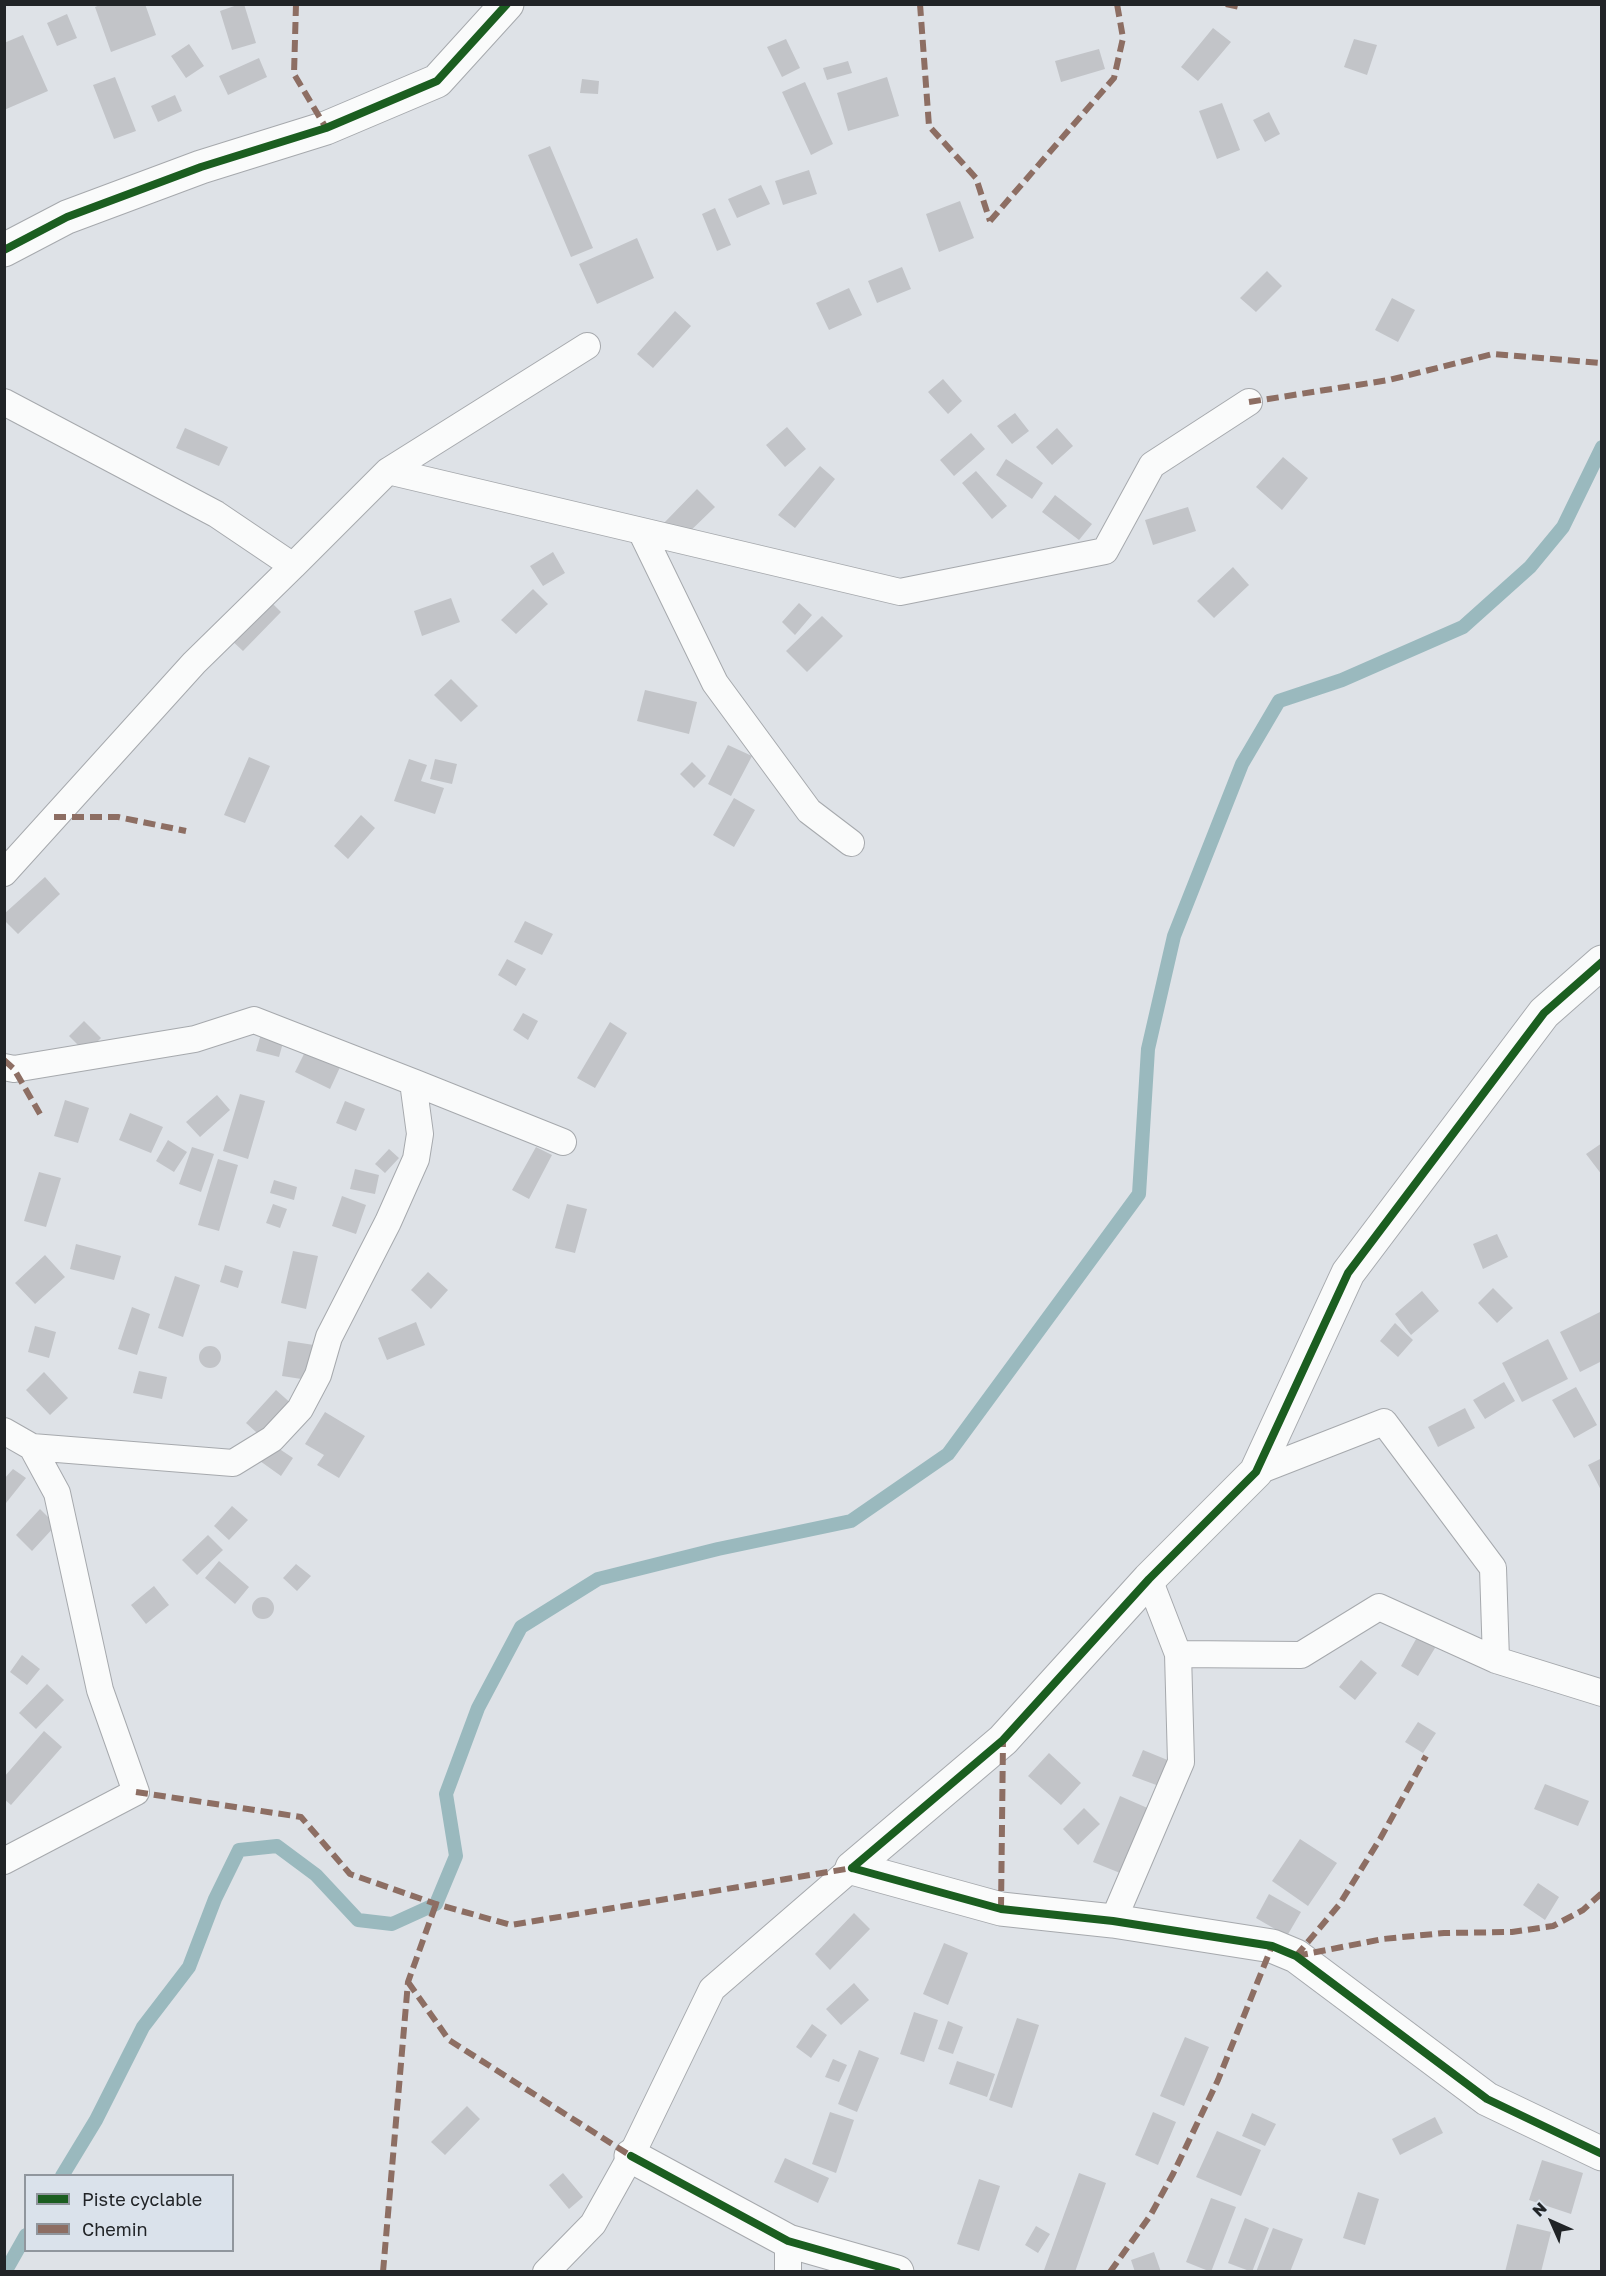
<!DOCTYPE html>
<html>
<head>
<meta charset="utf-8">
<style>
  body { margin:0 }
  #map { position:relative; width:1606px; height:2276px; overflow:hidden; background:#dee2e7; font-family:"Golos Text",sans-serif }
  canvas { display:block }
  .frame { position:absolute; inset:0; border:6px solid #212427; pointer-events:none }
  .legend { position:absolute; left:24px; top:2174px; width:210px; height:78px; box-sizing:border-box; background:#dae2eb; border:2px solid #90969d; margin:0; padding:8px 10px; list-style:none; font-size:18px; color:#212427 }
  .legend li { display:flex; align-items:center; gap:12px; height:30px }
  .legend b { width:30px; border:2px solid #90969d }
  .north { position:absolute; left:1522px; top:2192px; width:60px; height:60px; -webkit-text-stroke:4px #dae2eb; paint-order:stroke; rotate:315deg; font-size:16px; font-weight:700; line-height:24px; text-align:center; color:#212427 }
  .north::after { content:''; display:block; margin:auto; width:21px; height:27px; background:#212427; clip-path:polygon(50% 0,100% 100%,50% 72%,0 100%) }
</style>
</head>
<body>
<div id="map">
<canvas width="1606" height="2276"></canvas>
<div class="frame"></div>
<ul class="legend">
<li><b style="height:8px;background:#1b5e20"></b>Piste cyclable</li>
<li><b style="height:8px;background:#8d6e63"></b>Chemin</li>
</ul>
<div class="north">N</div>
</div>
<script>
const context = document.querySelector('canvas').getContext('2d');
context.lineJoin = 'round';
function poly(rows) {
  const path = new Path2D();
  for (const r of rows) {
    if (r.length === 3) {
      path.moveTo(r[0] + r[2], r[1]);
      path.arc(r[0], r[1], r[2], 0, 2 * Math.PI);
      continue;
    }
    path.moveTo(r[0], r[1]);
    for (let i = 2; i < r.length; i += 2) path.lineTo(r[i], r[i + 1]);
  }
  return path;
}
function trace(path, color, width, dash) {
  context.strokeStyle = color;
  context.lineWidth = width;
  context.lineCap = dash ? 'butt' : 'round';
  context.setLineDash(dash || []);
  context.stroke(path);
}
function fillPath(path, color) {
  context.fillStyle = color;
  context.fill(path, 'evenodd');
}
const stream = poly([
  [62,2176,96,2120,143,2027,189,1967,215,1899,239,1850,277,1846,316,1875,358,1920,392,1924,436,1904,456,1856,446,1794,478,1708,521,1627,598,1579,718,1549,851,1521,948,1454,1139,1194,1148,1049,1174,936,1242,764,1279,701,1342,680,1463,627,1530,567,1563,527,1602,447],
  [5,2272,26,2235]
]);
const building = poly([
  [102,4,145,4,156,35,111,52,95,7],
  [240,4,244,4,256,43,232,50,220,11],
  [67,14,77,38,57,46,47,23],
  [1213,28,1231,42,1198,81,1181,67],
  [23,35,48,91,4,110,4,43],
  [786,39,800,68,782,77,767,47],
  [1354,39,1377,45,1367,75,1344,67],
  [189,44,204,66,186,78,171,56],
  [1099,49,1105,69,1061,82,1055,61],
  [259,58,267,77,228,95,219,76],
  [848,61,852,73,827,80,823,68],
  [115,77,136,131,114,139,93,85],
  [887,77,899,116,848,131,837,93],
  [582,79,599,81,598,94,580,93],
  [805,82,833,144,811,155,782,92],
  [175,95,182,111,158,122,151,106],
  [1222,103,1240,150,1217,159,1199,111],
  [1269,112,1280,134,1265,142,1253,120],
  [550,146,593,248,571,257,528,155],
  [809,170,817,194,783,205,775,181],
  [761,185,770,204,737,218,728,199],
  [960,201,974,238,939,252,926,214],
  [715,208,731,245,717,251,702,214],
  [637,238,654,278,597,304,579,264],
  [902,267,911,289,877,303,868,281],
  [1267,271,1282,286,1256,312,1240,298],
  [849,288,862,315,829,330,816,303],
  [1392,298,1415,310,1398,342,1375,330],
  [675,311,691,326,653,368,637,354],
  [943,379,962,401,948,414,928,392],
  [1015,413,1029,431,1012,444,997,426],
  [787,427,806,449,785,467,766,445],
  [185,428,228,447,219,466,176,448],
  [1057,428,1073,446,1052,465,1036,447],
  [971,433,985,449,954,476,940,460],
  [1283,457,1308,478,1282,510,1256,487],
  [1006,459,1043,483,1032,499,996,475],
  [820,466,835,479,795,528,778,515],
  [976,471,1007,506,992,519,962,483],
  [697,489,715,507,681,540,664,523],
  [1055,495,1092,524,1079,540,1042,512],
  [1188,507,1196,531,1153,545,1145,520],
  [553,552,565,573,543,586,530,566],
  [1233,567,1249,585,1214,618,1197,601],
  [533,589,548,604,516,634,501,620],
  [267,598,281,612,243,651,228,637],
  [451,598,460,622,422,636,414,611],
  [799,603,812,615,795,635,782,622],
  [822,616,843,636,807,672,786,651],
  [451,679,478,706,461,722,434,695],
  [645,690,697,702,689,734,637,721],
  [728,745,752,756,731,796,708,784],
  [249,757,270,766,245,823,224,815],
  [409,759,427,765,421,781,444,788,435,814,394,801],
  [435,759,457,764,452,784,430,779],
  [692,762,706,776,694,788,680,774],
  [734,798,755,810,734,847,713,835],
  [361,815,375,828,348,859,334,846],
  [45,877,60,894,18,934,4,920,4,914],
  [525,921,553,934,542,955,514,942],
  [507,959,526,969,516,986,498,975],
  [523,1013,538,1021,528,1040,513,1030],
  [84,1021,101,1038,86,1053,69,1036],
  [610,1022,627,1033,595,1088,577,1078],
  [261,1034,284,1039,279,1057,256,1051],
  [307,1048,341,1065,330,1089,295,1072],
  [240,1094,265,1101,248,1159,223,1151],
  [217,1095,230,1110,200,1137,186,1122],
  [65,1100,89,1108,78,1143,54,1136],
  [345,1101,365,1109,356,1131,336,1123],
  [130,1113,163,1127,151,1153,119,1140],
  [168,1140,187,1152,174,1172,156,1161],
  [1602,1143,1602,1175,1586,1154],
  [192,1147,214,1154,201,1192,179,1184],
  [536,1147,552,1155,529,1199,512,1190],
  [389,1149,399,1158,385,1173,375,1164],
  [218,1159,238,1165,219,1231,198,1225],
  [355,1169,379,1175,375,1194,350,1189],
  [39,1172,61,1178,46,1227,24,1221],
  [274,1180,297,1187,294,1200,270,1193],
  [342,1196,366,1205,356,1234,332,1226],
  [273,1204,287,1209,280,1228,266,1223],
  [567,1204,587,1209,575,1253,555,1248],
  [1497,1234,1508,1257,1483,1269,1473,1244],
  [76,1244,121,1256,114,1280,70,1269],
  [293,1251,318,1256,306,1309,281,1303],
  [45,1255,65,1277,35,1304,15,1283],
  [225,1265,243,1271,238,1288,220,1282],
  [428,1272,448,1290,431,1309,411,1290],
  [175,1276,200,1285,183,1337,158,1328],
  [1493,1288,1513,1308,1497,1323,1478,1303],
  [1422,1291,1439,1311,1411,1335,1395,1314],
  [132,1307,150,1314,137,1355,118,1349],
  [1602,1311,1602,1361,1580,1372,1560,1332],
  [416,1322,425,1345,387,1360,378,1338],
  [1395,1323,1413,1340,1398,1357,1380,1341],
  [35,1326,56,1332,49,1358,28,1352],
  [1548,1339,1568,1379,1522,1402,1502,1363],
  [288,1341,314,1345,308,1380,282,1376],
  [210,1357,11],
  [139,1371,167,1377,162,1399,133,1393],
  [44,1372,68,1398,50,1415,26,1390],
  [1504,1382,1515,1401,1485,1419,1473,1400],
  [1576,1387,1597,1425,1574,1438,1552,1400],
  [276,1390,294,1406,265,1440,246,1423],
  [1465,1408,1475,1428,1438,1447,1428,1427],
  [325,1412,365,1436,339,1478,317,1465,324,1455,305,1444],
  [272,1444,293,1458,281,1476,260,1461],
  [1602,1458,1602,1492,1588,1465],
  [13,1469,26,1478,6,1503,4,1501,4,1479],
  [232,1506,248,1520,229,1540,214,1526],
  [40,1509,56,1525,32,1551,16,1535],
  [208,1535,223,1550,197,1575,182,1560],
  [219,1561,249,1587,235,1604,205,1578],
  [296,1564,311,1576,297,1591,283,1578],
  [154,1586,169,1605,146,1624,131,1605],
  [263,1608,11],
  [1420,1632,1438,1643,1418,1676,1401,1666],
  [22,1655,40,1669,27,1685,10,1672],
  [1361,1660,1377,1673,1355,1700,1339,1687],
  [47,1684,64,1700,36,1729,19,1713],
  [1418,1722,1436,1733,1423,1753,1405,1742],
  [44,1731,62,1747,11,1805,4,1799,4,1777],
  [1143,1750,1170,1761,1159,1786,1132,1776],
  [1049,1753,1081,1783,1061,1805,1028,1776],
  [1545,1784,1589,1801,1578,1826,1534,1809],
  [1120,1796,1152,1810,1125,1875,1093,1862],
  [1084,1808,1100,1824,1078,1845,1063,1829],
  [1300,1839,1337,1863,1308,1906,1272,1881],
  [1538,1883,1559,1897,1545,1920,1523,1905],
  [1269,1894,1301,1912,1287,1936,1256,1918],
  [854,1913,870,1929,830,1970,815,1954],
  [944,1943,968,1953,948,2005,923,1994],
  [854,1983,869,2000,841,2025,826,2009],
  [914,2012,938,2020,924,2062,900,2054],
  [1017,2018,1039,2025,1012,2108,989,2100],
  [948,2021,963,2027,953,2054,938,2049],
  [812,2024,827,2035,811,2058,796,2047],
  [1185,2037,1209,2047,1184,2106,1160,2096],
  [859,2050,879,2058,857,2112,838,2104],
  [833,2059,847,2065,839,2082,825,2077],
  [957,2061,995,2074,987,2097,949,2084],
  [467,2106,480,2119,445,2155,431,2142],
  [830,2112,854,2120,836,2173,812,2164],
  [1153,2112,1176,2122,1158,2165,1135,2155],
  [1252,2113,1276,2124,1265,2146,1242,2136],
  [1435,2117,1443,2133,1400,2155,1392,2139],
  [1217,2131,1261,2150,1241,2196,1196,2177],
  [785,2158,829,2178,818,2203,774,2182],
  [1542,2160,1583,2173,1571,2214,1529,2200],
  [563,2173,583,2197,569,2209,549,2185],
  [1079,2173,1106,2183,1075,2272,1044,2270],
  [979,2179,1000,2186,979,2251,957,2244],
  [1358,2192,1379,2199,1365,2245,1343,2238],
  [1211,2198,1236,2207,1211,2272,1186,2262],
  [1245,2218,1269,2228,1252,2272,1228,2263],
  [1517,2224,1551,2232,1541,2272,1505,2272],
  [1036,2226,1050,2234,1038,2253,1025,2245],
  [1273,2228,1303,2239,1290,2272,1256,2272],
  [1154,2252,1161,2272,1135,2272,1131,2260]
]);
const lane = poly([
  [4,402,216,514,293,566,388,471,900,592,1105,551,1152,465,1249,402],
  [388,471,587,346],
  [641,531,715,683,809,811,851,843],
  [4,873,194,663,293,566],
  [4,1067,14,1069,195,1039,254,1020,413,1082,420,1134,416,1159,388,1222,329,1337,318,1375,300,1409,272,1439,233,1463,32,1447,4,1431],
  [413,1082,563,1142],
  [1256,1472,1384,1422,1493,1568,1496,1660],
  [1149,1579,1178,1654,1301,1655,1379,1607,1496,1660,1602,1693],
  [4,1861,136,1792,100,1690,57,1493,32,1447],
  [1113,1921,1181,1762,1178,1654],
  [788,2241,788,2272],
  [546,2272,593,2224,631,2156,712,1989,852,1868]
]);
const street = poly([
  [4,250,67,217,201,167,326,128,437,81,507,4],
  [852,1868,1003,1740,1149,1579,1256,1472,1348,1273,1544,1013,1602,962],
  [852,1868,1001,1909,1113,1921,1272,1946,1296,1956,1487,2099,1602,2154],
  [631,2156,788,2241,897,2272]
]);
const quiet = poly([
  [296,4,294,74,326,128],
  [920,4,929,126,976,178,990,221],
  [1226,4,1239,7],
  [990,221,1114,78,1123,38,1117,4],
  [1249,402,1389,380,1493,354,1602,363],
  [54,817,118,817,186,831],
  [4,1060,14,1069,40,1114],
  [136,1792,301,1817,350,1874,436,1904,511,1925,852,1868],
  [1001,1909,1003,1740],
  [1296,1956,1383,1939,1444,1933,1512,1932,1553,1926,1583,1910,1602,1893],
  [1296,1956,1339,1905,1380,1839,1426,1756],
  [408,1982,449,2040,631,2156],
  [383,2272,408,1982,436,1904],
  [1110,2272,1150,2216,1173,2174,1218,2080,1272,1946]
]);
const cycleway = poly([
  [4,250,67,217,201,167,326,128,437,81,507,4],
  [852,1868,1003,1740,1149,1579,1256,1472,1348,1273,1544,1013,1602,962],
  [852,1868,1001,1909,1113,1921,1272,1946,1296,1956,1487,2099,1602,2154],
  [631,2156,788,2241,897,2272]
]);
trace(stream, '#9ab9be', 14);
fillPath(building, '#c2c4c8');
trace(lane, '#a6a9ad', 28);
trace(street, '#a6a9ad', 35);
trace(lane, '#fafbfb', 26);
trace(street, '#fafbfb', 33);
trace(quiet, '#8d6e63', 6, [12, 6]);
trace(cycleway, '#1b5e20', 8);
</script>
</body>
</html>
